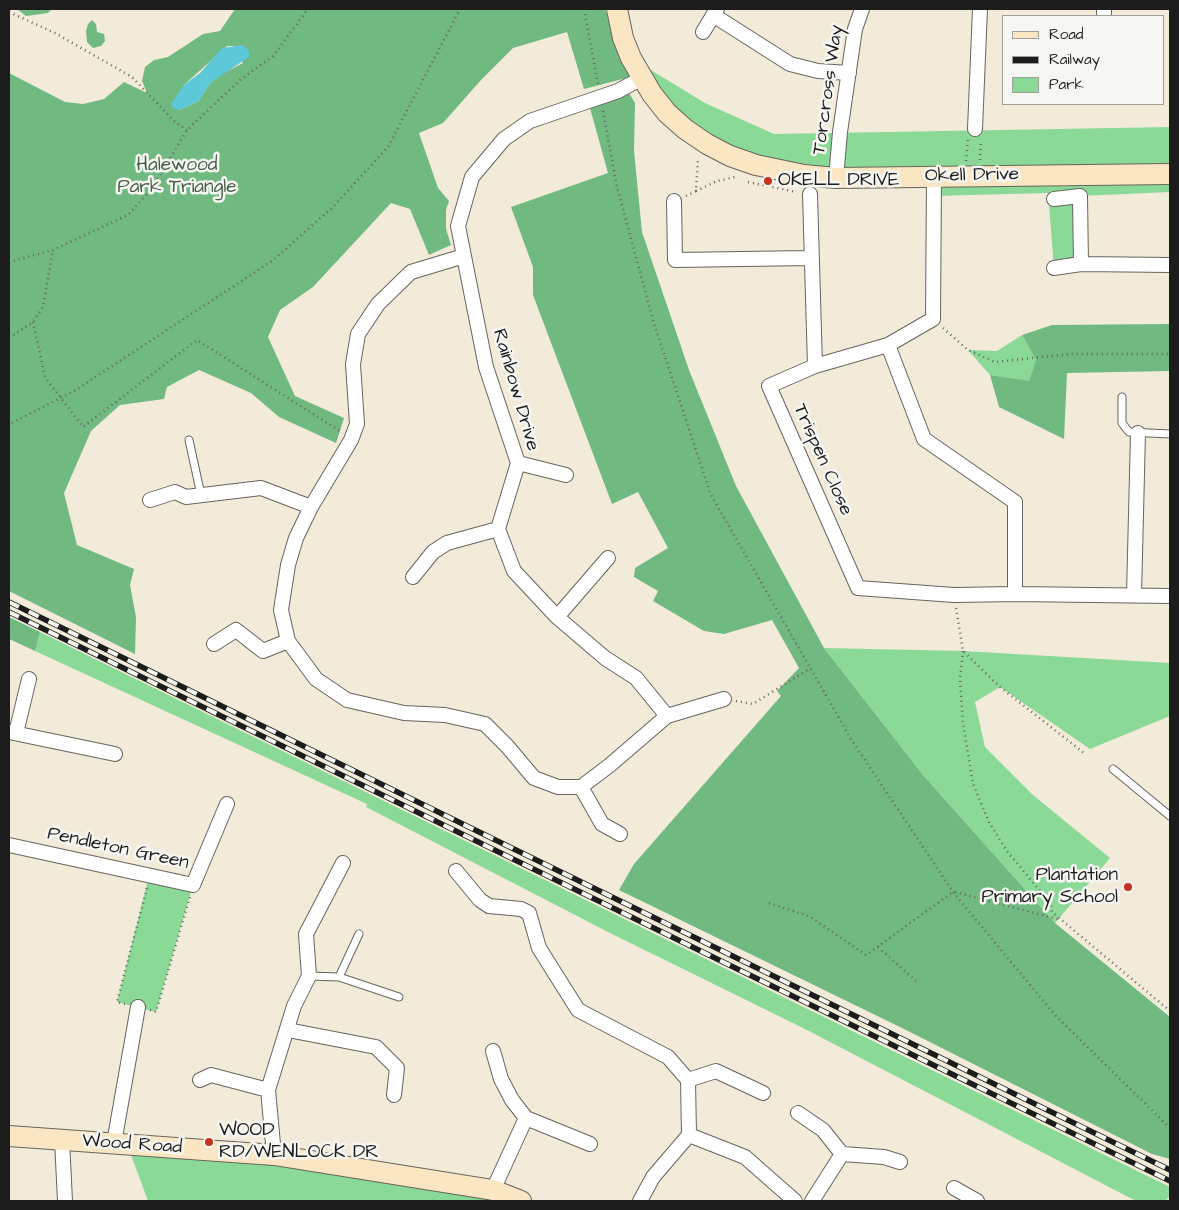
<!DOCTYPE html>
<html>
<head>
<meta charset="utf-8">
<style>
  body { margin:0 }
  #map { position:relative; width:1179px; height:1210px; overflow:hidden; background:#f3ebda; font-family:"Architects Daughter",sans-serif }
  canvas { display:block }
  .frame { position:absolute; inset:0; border:10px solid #1c1c1c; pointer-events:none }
  .legend { position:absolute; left:1002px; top:15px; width:162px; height:90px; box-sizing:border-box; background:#f6f6f2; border:1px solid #9f9f9c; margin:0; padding:6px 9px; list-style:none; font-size:15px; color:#1c1c1c }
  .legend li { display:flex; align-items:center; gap:10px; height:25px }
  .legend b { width:25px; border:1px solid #9f9f9c }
</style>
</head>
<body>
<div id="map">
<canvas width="1179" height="1210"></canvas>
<div class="frame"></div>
<ul class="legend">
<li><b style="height:6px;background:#fbe6c4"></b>Road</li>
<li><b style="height:6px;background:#1c1c1c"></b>Railway</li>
<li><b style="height:14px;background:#8bd997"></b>Park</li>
</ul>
</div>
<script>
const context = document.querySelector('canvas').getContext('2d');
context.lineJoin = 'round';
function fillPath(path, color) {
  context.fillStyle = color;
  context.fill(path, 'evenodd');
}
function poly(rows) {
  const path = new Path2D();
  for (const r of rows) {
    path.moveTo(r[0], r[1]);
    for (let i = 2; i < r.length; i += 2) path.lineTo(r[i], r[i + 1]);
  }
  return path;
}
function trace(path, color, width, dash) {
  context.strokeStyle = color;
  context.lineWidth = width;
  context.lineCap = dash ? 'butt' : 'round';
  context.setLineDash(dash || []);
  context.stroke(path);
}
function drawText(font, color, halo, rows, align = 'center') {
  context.font = font + ' "Architects Daughter",sans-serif';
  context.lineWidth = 5;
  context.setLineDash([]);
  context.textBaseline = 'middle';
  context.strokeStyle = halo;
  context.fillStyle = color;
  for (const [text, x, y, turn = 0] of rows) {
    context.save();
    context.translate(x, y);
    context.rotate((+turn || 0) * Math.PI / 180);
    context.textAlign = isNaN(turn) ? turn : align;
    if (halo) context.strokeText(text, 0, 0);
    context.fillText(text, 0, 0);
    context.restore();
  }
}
const green = poly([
  [631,58,705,103,774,134,1170,127,1170,192,1080,196,1081,264,1054,268,1048,193,934,196,934,177,756,165,685,129],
  [1022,335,1036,360,1029,382,990,375,968,350,997,351],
  [40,632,1170,1187,1170,1196,1165,1201,1136,1201,805,1029,610,933,366,807,367,804,35,651],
  [824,648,963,651,1170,663,1170,716,1090,749,1000,687,975,702,985,747,1033,795,1110,858,1055,923,923,775],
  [149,876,193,885,156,1012,117,1002],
  [127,1144,288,1157,517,1201,148,1201]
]);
const forest = poly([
  [17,9,52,9,48,13,26,16],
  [235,9,605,9,615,36,634,76,584,89,567,32,513,48,481,80,443,123,419,133,438,188,449,201,446,210,446,229,451,245,429,255,410,209,391,203,313,287,280,310,268,337,295,396,344,418,336,443,279,417,251,393,199,370,167,387,164,399,120,405,91,431,64,493,77,545,134,569,130,585,136,617,135,654,9,591,9,73,65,102,83,104,104,99,124,82,147,93,142,81,145,67,154,60,168,57,203,34,220,31],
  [227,46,235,46,243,63,220,75,210,83,199,101,179,110,184,85],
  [92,20,96,24,97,32,104,34,105,41,101,46,93,48,87,42,86,31,88,24],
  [629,93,635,103,634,151,642,232,689,370,736,486,824,648,923,775,1055,923,1170,1017,1170,1159,1152,1154,904,1029,619,890,634,864,781,696,777,691,799,668,772,620,724,634,704,631,653,601,658,591,634,577,635,568,668,548,638,492,612,504,533,295,533,267,511,207,608,173,590,108],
  [1170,324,1170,371,1067,373,1064,439,999,407,990,375,1029,381,1036,360,1022,335,1052,325],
  [9,617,40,632,35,651,9,639]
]);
const water = poly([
  [243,45,249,51,249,57,210,83,199,101,179,110,173,108,171,104,184,85,200,73,222,48]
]);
const path = poly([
  [584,9,598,84],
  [9,12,55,33,132,77,175,122,187,130],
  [603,111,617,187,654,324,711,495,851,739,953,892,1055,1015,1170,1128],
  [980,160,981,141],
  [966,161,968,139],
  [748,182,796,192],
  [696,191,717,181,736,177],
  [686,196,696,191,698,158],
  [9,262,53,250,128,215,153,187,187,130,240,80,273,56,308,9],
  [33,322,45,377,83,427,197,340,340,431],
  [943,328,968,350,995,362,1071,354,1170,354],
  [9,338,33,322,43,307,53,250],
  [12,423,74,391,272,261,333,207,388,147,460,9],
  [956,608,963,651,1000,687,1084,753],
  [963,651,960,679,963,723,973,784,989,822,1006,850,1051,904,1052,912,1170,1011],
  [736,701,753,704,809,669],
  [955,892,1061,920],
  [769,903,809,916,866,955,953,892],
  [878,947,916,981],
  [125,1004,117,1002,147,888],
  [150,1010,156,1012,190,897]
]);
const lane = poly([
  [1122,397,1122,423,1129,432,1170,434],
  [189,440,201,495],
  [1113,769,1170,816],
  [309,976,339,977,359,934],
  [339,977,399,997]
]);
const street = poly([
  [713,15,790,64,818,71,849,73],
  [1104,16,1104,9],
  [703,32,717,9],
  [642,78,618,91,530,121,504,139,472,177,458,226,486,367,518,463,498,529,514,571,557,617,605,658,636,678,667,716],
  [975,129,980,9],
  [934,177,933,319,888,345,815,366,769,386,858,588,954,595,1015,594,1170,596],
  [836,178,840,132,855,29,862,9],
  [810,194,815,366],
  [1054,199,1080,196,1081,264,1170,265],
  [674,201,675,260,810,258],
  [464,256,411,272,378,304,358,334,353,364,357,424,351,440,311,507,296,538,288,565,281,610,288,641,316,679,347,700,404,713,445,715,485,724,507,746,534,778,558,787,581,787,610,765,667,716,724,699],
  [1054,268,1081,264],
  [888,345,924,439,1015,502,1015,594],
  [518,463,566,475],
  [150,500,175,492,186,497,261,488,311,507],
  [413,577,433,552,447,543,498,529],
  [1134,595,1138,433],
  [557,617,608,558],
  [214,644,236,630,263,651,288,641],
  [9,732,115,754],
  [16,733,29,679],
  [581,787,602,824,620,834],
  [9,845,193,885,227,804],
  [456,871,480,900,489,906,521,909,529,913,539,948,578,1010,668,1057,688,1080,689,1135,653,1177,640,1201],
  [288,1030,376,1047,397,1068,394,1095],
  [493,1051,501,1079,512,1100,526,1118],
  [200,1080,211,1075,268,1090],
  [688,1080,716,1071,763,1093],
  [798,1113,823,1130,842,1154,812,1201],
  [689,1135,745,1157,795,1201],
  [62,1140,65,1201],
  [114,1143,138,1007],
  [842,1154,884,1157,900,1162],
  [274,1155,268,1090,294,1006,309,976,306,934,343,863],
  [954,1188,977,1201],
  [493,1190,526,1118,590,1144]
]);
const secondary = poly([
  [617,9,623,38,631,58,652,94,667,113,685,129,707,144,730,156,756,165,804,175,836,178,1170,174],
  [9,1136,274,1155,493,1190,521,1201]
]);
const rail = poly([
  [9,602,1170,1170],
  [9,612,1170,1181]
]);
const markers = [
  [768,181,5,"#c8321e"],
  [1128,887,5,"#c8321e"],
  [209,1142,5,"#c8321e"]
];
const streetNames = [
  ["Torcross Way",829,90,-82],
  ["Okell Drive",972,176,-1],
  ["Rainbow Drive",515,390,74],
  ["Trispen Close",822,460,66],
  ["Pendleton Green",118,849,12],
  ["Wood Road",132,1145,4]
];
const parkNames = [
  ["Halewood",177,166],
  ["Park Triangle",177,188]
];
const poiNames = [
  ["OKELL DRIVE",778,181],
  ["Plantation",1118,876,"right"],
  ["Primary School",1118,898,"right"],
  ["WOOD",219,1131],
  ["RD/WENLOCK DR",219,1153]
];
fillPath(green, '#8bd997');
fillPath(forest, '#70b980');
fillPath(water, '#5dc8d7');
trace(lane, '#67645e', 9);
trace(street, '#67645e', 16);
trace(secondary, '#67645e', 22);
trace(path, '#67645e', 2.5, [1, 4]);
trace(lane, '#fff', 7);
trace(street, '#fff', 14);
trace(secondary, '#fbe6c4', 20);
trace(rail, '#1c1c1c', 5.5);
trace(rail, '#f6f6f2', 4, [11]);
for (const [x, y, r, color] of markers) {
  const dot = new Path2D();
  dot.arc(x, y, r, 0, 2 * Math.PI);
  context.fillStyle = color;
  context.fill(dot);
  trace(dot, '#f6f6f2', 2);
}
drawText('19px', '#1c1c1c', '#f6f6f2', streetNames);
drawText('19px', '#435e47', '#f6f6f2', parkNames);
drawText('19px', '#1c1c1c', '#f6f6f2', poiNames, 'left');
</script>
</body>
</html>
